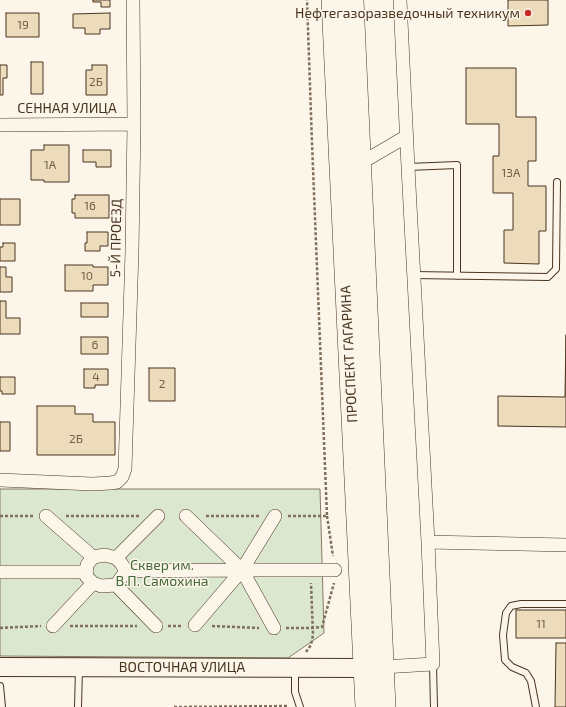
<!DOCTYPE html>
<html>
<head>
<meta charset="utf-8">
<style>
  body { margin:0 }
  canvas { display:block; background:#fbf6e9 }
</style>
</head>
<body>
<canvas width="566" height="707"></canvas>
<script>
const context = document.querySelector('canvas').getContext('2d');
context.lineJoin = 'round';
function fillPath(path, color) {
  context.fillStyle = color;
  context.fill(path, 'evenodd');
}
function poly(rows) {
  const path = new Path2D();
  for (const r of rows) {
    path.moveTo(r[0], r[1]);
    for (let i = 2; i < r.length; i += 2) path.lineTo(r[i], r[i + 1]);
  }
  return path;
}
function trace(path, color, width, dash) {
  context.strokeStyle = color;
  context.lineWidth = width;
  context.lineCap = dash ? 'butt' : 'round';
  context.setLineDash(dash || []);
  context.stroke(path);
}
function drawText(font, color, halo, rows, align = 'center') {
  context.font = font + ' "Exo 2",sans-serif';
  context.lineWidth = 3;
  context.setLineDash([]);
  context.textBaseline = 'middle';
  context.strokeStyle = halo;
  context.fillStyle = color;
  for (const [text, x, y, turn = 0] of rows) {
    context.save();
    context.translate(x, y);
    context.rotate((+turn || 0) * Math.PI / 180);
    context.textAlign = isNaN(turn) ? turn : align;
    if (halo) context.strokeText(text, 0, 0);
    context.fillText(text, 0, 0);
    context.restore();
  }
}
const green = poly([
  [0,489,320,489,324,633,288,658,0,656,0,489]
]);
const building = poly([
  [93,0,110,0,110,7,101,7,101,2,93,2,93,0],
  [508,0,548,0,548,25,508,26,508,0],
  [6,13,39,13,39,37,6,37,6,13],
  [110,13,110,29,100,29,100,34,85,34,85,28,73,28,73,14,110,13],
  [31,62,43,62,43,94,31,94,31,62],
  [0,65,7,65,7,78,3,78,3,95,0,95,0,65],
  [92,65,107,65,107,95,86,95,86,70,92,70,92,65],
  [466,68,516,68,516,117,536,117,536,161,528,161,528,186,546,186,546,231,539,231,539,264,504,263,504,230,513,230,513,193,493,193,493,156,499,156,499,124,466,124,466,68],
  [44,145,69,145,69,182,44,182,44,180,31,180,31,150,44,150,44,145],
  [83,150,111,150,111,167,96,167,96,162,83,162,83,150],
  [75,195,109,195,109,218,75,218,75,213,72,213,72,199,75,199,75,195],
  [0,199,20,199,20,225,0,225,0,199],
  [87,232,108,232,108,246,100,246,100,251,85,251,85,243,87,243,87,232],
  [3,243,15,243,15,261,0,261,0,247,3,247,3,243],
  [65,265,93,265,93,267,108,267,108,285,93,285,93,291,65,291,65,265],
  [0,267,6,267,6,277,12,277,12,292,0,292,0,267],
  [0,301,6,301,6,318,20,318,20,334,0,334,0,301],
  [81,303,108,303,108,317,81,317,81,303],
  [566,335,566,427,498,426,498,396,565,397,566,335],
  [81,337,108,337,108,354,81,354,81,337],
  [149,368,175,368,175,401,149,401,149,368],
  [84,369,108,369,108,385,95,385,95,388,84,388,84,369],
  [0,377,15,377,15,394,2,394,2,391,0,391,0,377],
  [37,406,75,406,75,414,93,414,93,422,115,422,115,455,37,455,37,406],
  [0,422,10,422,10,451,0,451,0,422],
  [516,610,566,610,566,638,516,638,516,610],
  [556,643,566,643,566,707,555,707,556,643]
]);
const path = poly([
  [0,516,33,516],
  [66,516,139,516],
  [206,516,259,516],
  [288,516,327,516,312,143,307,0],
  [327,516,333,556],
  [70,626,137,626],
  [168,626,183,626],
  [212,626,259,628],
  [0,628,41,626],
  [286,628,312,628,322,627,334,583],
  [306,652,311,645,313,635,311,583],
  [174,707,289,706]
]);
const lane = poly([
  [408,167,457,165,457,276],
  [413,275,548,277,556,269,557,182],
  [433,664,434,707],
  [295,669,295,692,300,707],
  [0,686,2,707],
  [78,707,79,669],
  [536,707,531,681,526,673,512,667,505,660,503,635,506,613,511,606,521,604,566,604]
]);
const street = poly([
  [0,125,134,124],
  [361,163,407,136],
  [0,480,93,484,110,483,117,482,122,477,125,469,132,251,134,124,133,0],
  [46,516,93,557],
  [186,516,242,570,274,628],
  [428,542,566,545],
  [116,558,158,516],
  [126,571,116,585,101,586,93,583,86,576,87,565,93,557,105,555,116,558,121,563,126,571,242,570,335,570],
  [0,572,87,572],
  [116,585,156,626],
  [195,625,242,570,275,516],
  [53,626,93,583],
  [383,667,433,664,428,542,408,167,400,0]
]);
const secondary = poly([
  [0,667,364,668]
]);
const primary = poly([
  [332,0,366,707],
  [353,0,385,707]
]);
const markers = [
  [528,13,4,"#c62828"]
];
const numberNames = [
  ["19",23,25],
  ["2Б",96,82],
  ["1А",50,165],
  ["13А",511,173],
  ["16",90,206],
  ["10",87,276],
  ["6",95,345],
  ["4",96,377],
  ["2",162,384],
  ["2Б",76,439],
  ["11",541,624]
];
const poiNames = [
  ["Нефтегазоразведочный техникум",520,13]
];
const streetNames = [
  ["СЕННАЯ УЛИЦА",67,108],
  ["5-Й ПРОЕЗД",116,238,-89],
  ["ПРОСПЕКТ ГАГАРИНА",349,354,-93],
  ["ВОСТОЧНАЯ УЛИЦА",182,667]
];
const parkNames = [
  ["Сквер им.",162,565],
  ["В.П. Самохина",162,581]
];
fillPath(green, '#dce7d0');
trace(green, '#887966', 1);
fillPath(building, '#ecdcbc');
trace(building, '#4a3520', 1);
trace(lane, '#4a3520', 8);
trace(street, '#4a3520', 14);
trace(secondary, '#4a3520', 20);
trace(primary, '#4a3520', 22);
trace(path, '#7f6f5c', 2.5, [3, 2]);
trace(lane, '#fbf6e9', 6);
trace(street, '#fbf6e9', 13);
trace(secondary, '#fbf6e9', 18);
trace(primary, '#fbf6e9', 21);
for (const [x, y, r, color] of markers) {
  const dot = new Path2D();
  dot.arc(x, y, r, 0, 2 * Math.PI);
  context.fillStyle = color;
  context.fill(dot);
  trace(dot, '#fbf6e9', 1.5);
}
drawText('12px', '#725f47', null, numberNames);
drawText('14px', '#4a3520', '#fbf6e9', poiNames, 'right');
drawText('14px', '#4a3520', '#fbf6e9', streetNames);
drawText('14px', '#436837', '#fbf6e9', parkNames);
</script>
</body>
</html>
